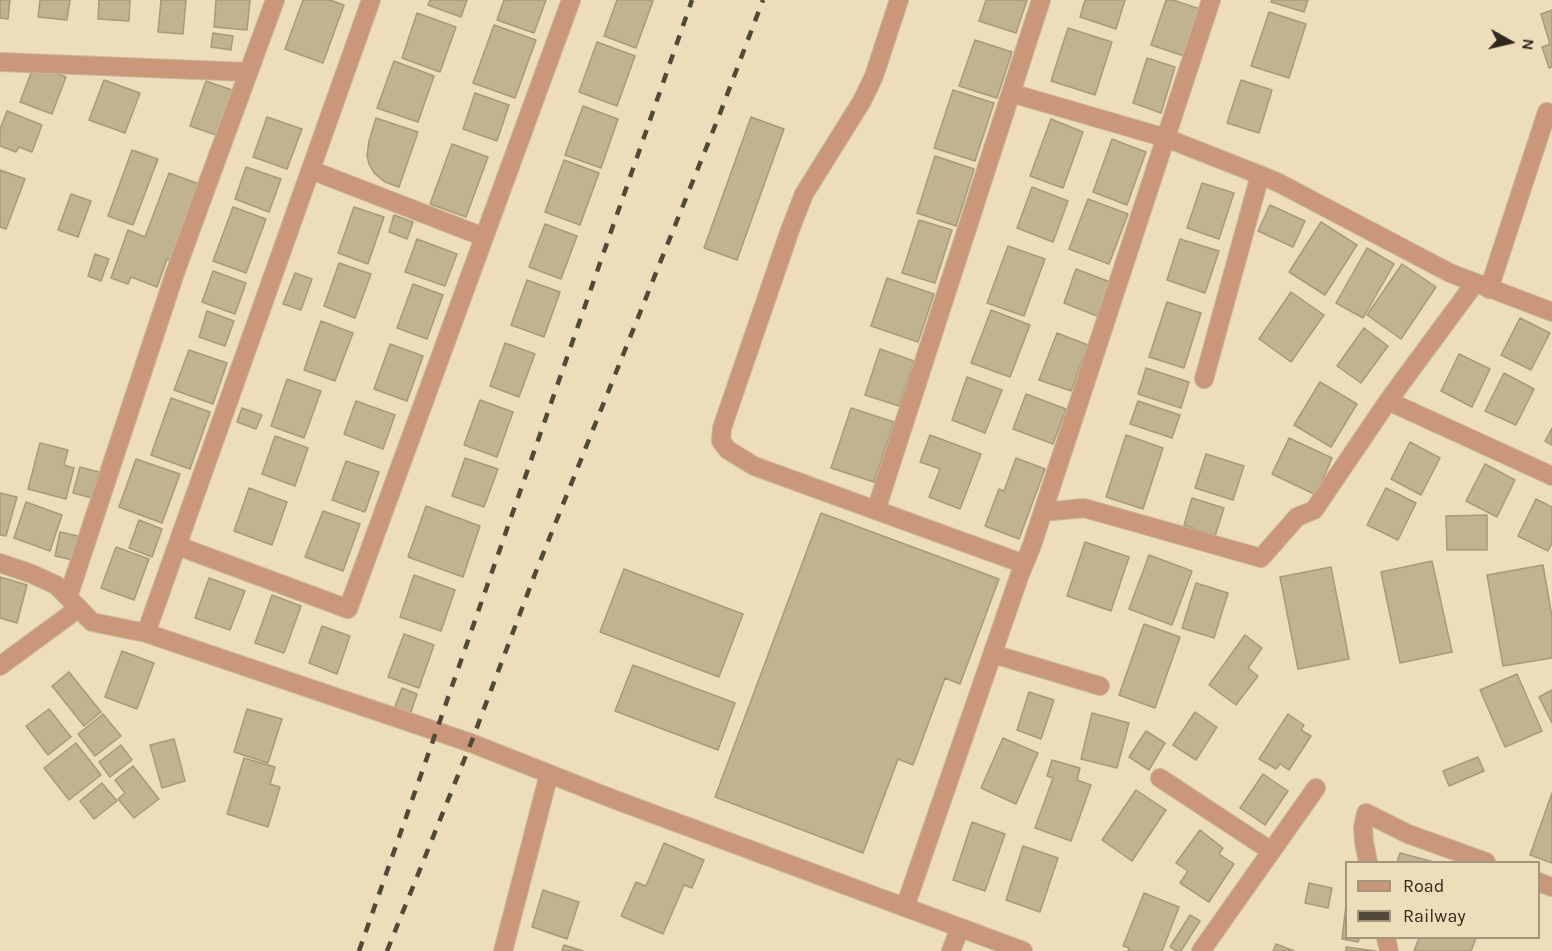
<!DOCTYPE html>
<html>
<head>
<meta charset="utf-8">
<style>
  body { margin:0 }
  #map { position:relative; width:1552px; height:951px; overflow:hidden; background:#edddba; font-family:Karla,sans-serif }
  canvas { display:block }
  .legend { position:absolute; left:1345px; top:861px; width:195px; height:78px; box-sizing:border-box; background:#edddba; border:2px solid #a1957b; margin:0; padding:8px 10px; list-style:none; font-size:18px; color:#30291c }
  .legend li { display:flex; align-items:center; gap:12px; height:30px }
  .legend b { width:30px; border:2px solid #a1957b }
  .north { position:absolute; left:1480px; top:12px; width:60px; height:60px; -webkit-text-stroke:4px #edddba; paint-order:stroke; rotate:98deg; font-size:16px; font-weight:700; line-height:24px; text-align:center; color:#30291c }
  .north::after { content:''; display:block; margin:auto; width:21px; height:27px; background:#30291c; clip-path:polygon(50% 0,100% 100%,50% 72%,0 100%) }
</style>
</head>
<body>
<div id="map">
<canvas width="1552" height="951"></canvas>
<ul class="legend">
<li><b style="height:8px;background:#ca977b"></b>Road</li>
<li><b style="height:8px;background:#524938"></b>Railway</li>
</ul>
<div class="north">N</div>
</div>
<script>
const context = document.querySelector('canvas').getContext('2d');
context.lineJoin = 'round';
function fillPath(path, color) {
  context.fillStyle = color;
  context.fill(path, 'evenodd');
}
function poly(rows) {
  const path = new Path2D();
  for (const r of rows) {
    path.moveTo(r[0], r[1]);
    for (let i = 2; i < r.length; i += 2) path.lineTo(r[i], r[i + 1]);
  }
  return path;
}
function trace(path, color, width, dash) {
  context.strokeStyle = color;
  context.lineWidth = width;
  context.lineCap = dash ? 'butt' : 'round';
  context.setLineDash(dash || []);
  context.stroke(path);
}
const building = poly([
  [0,0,10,0,8,19,0,18,0,0],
  [40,0,70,0,67,20,38,17,40,0],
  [99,0,130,0,129,21,98,19,99,0],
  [161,0,186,0,183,34,158,32,161,0],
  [216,0,250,0,247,30,214,27,216,0],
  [303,0,330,0,344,5,323,63,285,49,303,0],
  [430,0,467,0,461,17,428,5,430,0],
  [504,0,546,0,534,33,497,20,504,0],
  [617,0,649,0,653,1,636,48,604,36,617,0],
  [986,0,1027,0,1016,33,979,21,986,0],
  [1085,0,1125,0,1116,29,1080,17,1085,0],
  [1166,0,1173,0,1200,9,1184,56,1151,45,1166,0],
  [1272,0,1308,0,1304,12,1271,2,1272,0],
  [1552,10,1552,67,1549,68,1542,47,1550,44,1541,14,1552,10],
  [1269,12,1306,24,1289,78,1251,66,1269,12],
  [417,13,456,27,440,72,402,58,417,13],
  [494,25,536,40,515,98,473,83,494,25],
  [1068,28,1112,42,1095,95,1051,81,1068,28],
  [213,33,233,36,231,50,211,47,213,33],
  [975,40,1012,52,997,98,959,86,975,40],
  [597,42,635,56,617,106,579,92,597,42],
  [1147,58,1175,67,1161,113,1133,103,1147,58],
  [394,61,434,76,418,122,377,108,394,61],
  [34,65,66,77,52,114,20,102,34,65],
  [104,80,140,93,125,133,89,120,104,80],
  [1241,80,1272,90,1259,133,1227,123,1241,80],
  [206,81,235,91,219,136,190,126,206,81],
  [953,90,994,103,975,161,934,148,953,90],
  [475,93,509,105,497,141,463,129,475,93],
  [583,106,618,119,601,168,565,155,583,106],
  [7,111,42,125,32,152,19,147,16,152,0,146,0,129,7,111],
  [267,117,302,129,287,169,253,157,267,117],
  [751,117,784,129,737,260,704,248,751,117],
  [376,118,418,132,399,187,385,182,375,174,369,164,367,156,369,141,376,118],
  [1051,119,1083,132,1063,188,1030,176,1051,119],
  [1112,139,1146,152,1127,205,1093,192,1112,139],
  [452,144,488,157,466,217,430,204,452,144],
  [132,150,158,159,133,225,108,216,132,150],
  [935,156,974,169,956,226,917,213,935,156],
  [564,160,599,173,580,225,545,212,564,160],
  [246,167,281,179,269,212,235,199,246,167],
  [0,170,25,179,6,229,0,227,0,170],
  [169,173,202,185,174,261,167,259,157,287,131,277,128,284,111,278,128,230,145,237,169,173],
  [1202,183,1234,193,1219,239,1187,228,1202,183],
  [1032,187,1068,201,1053,242,1017,228,1032,187],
  [71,194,91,201,78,237,58,230,71,194],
  [1088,199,1128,214,1109,264,1069,249,1088,199],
  [1270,205,1305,221,1293,247,1258,231,1270,205],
  [233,207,266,219,246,273,213,261,233,207],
  [354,207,384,217,368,264,338,253,354,207],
  [394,215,413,222,407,239,389,232,394,215],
  [919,220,952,230,935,283,902,273,919,220],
  [1321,222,1357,245,1325,295,1289,272,1321,222],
  [545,224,577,236,561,279,529,267,545,224],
  [417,239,457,254,445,286,405,272,417,239],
  [1180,239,1219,251,1205,293,1167,280,1180,239],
  [1008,246,1045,259,1024,316,987,303,1008,246],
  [1367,248,1394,264,1363,318,1336,303,1367,248],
  [95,254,109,259,101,281,88,276,95,254],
  [339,263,371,274,355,318,324,306,339,263],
  [1402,264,1436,287,1401,339,1367,315,1402,264],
  [1076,269,1110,282,1097,316,1064,303,1076,269],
  [213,271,246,283,235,314,202,302,213,271],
  [295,273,312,279,301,310,283,304,295,273],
  [887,278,934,294,918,342,871,326,887,278],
  [527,280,560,292,544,337,511,325,527,280],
  [413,284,443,295,427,339,397,328,413,284],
  [1291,292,1324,315,1291,362,1259,339,1291,292],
  [1167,302,1201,313,1184,368,1149,357,1167,302],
  [991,310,1030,325,1010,377,971,363,991,310],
  [207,311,234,321,225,346,199,337,207,311],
  [1520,318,1550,333,1531,370,1501,355,1520,318],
  [321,321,353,333,335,381,304,370,321,321],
  [1364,328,1388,346,1361,383,1337,366,1364,328],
  [1057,333,1088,345,1071,391,1039,380,1057,333],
  [505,343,535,354,519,397,490,386,505,343],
  [390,344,423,356,407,401,374,389,390,344],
  [880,349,914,361,899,406,865,395,880,349],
  [189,350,227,363,213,404,174,390,189,350],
  [1459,354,1490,369,1472,407,1441,391,1459,354],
  [1146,368,1189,382,1181,408,1138,394,1146,368],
  [1504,373,1534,389,1516,425,1485,411,1504,373],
  [967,377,1002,390,985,433,952,420,967,377],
  [287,379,321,391,304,438,271,426,287,379],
  [1320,382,1357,404,1331,447,1294,425,1320,382],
  [1026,394,1066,409,1053,444,1013,429,1026,394],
  [171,398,210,412,190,469,151,455,171,398],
  [480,400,513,412,497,457,464,445,480,400],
  [356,401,395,415,383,449,344,434,356,401],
  [1138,401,1180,415,1172,438,1130,424,1138,401],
  [242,408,262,415,256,429,237,422,242,408],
  [851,408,894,422,874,482,831,468,851,408],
  [1552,428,1552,445,1545,441,1552,428],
  [930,435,981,454,960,509,929,497,940,469,920,462,930,435],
  [1126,435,1163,448,1143,509,1106,497,1126,435],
  [275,436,308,448,295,486,262,474,275,436],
  [1289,438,1332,458,1316,495,1272,474,1289,438],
  [1410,442,1440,458,1421,495,1391,479,1410,442],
  [40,443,68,450,64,465,74,468,66,499,28,489,40,443],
  [1206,454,1244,466,1233,500,1195,488,1206,454],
  [465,458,498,469,484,507,452,496,465,458],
  [1016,458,1045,469,1019,539,985,526,999,489,1004,491,1016,458],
  [136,459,180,474,162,523,119,507,136,459],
  [346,461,379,472,365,512,332,500,346,461],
  [1485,464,1515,480,1497,517,1466,501,1485,464],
  [80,467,99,472,92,498,73,493,80,467],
  [249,488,287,502,272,545,234,531,249,488],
  [1386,488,1416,503,1398,540,1367,525,1386,488],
  [0,493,17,497,6,536,0,535,0,493],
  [1192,498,1224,508,1215,536,1184,525,1192,498],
  [1536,499,1552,507,1552,543,1548,551,1518,536,1536,499],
  [26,502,62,515,50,551,14,538,26,502],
  [426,506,480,526,463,577,408,557,426,506],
  [323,511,360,524,343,571,305,557,323,511],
  [821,513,999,579,960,684,945,678,913,765,898,759,863,853,715,797,821,513],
  [1487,515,1487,550,1447,550,1446,516,1487,515],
  [139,520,162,529,152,557,129,548,139,520],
  [60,532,78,536,73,560,55,556,60,532],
  [1085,542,1129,557,1111,611,1067,596,1085,542],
  [116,547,149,559,134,600,101,588,116,547],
  [1149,555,1192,571,1172,625,1129,609,1149,555],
  [1432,561,1452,652,1400,663,1381,572,1432,561],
  [1543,565,1552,617,1552,658,1503,666,1487,575,1543,565],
  [1331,567,1349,659,1298,669,1280,577,1331,567],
  [624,569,743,614,719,677,600,632,624,569],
  [414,575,455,590,441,631,400,617,414,575],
  [0,577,27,585,17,623,0,618,0,577],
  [209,578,245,591,230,630,195,618,209,578],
  [1196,583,1228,593,1214,638,1182,628,1196,583],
  [272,595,301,606,284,653,255,643,272,595],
  [1144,624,1180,637,1155,708,1119,695,1144,624],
  [322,626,350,636,337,674,309,663,322,626],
  [404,634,434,645,419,688,388,677,404,634],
  [1245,635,1262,648,1248,668,1258,676,1236,705,1209,685,1245,635],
  [122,651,154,663,137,709,105,697,122,651],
  [633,665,735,703,718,750,615,711,633,665],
  [69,672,101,712,84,726,52,686,69,672],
  [1517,674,1542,731,1505,747,1480,690,1517,674],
  [402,688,417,694,410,715,394,709,402,688],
  [1552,690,1552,723,1539,697,1552,690],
  [1029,692,1054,700,1041,739,1017,730,1029,692],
  [49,709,71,737,48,755,26,726,49,709],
  [247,709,282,719,268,763,234,752,247,709],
  [1195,712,1217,727,1196,760,1173,745,1195,712],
  [1092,713,1129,723,1117,768,1081,759,1092,713],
  [103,714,121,736,95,756,78,734,103,714],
  [1288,714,1304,725,1301,730,1311,736,1289,770,1280,764,1276,769,1259,759,1288,714],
  [1146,731,1165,743,1149,770,1129,757,1146,731],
  [1003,738,1038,753,1016,804,981,788,1003,738],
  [174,739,185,781,162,788,150,745,174,739],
  [76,743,101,775,69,800,44,768,76,743],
  [121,745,132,760,110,777,99,762,121,745],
  [1478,757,1484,771,1449,786,1443,771,1478,757],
  [244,758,275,767,270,784,280,787,268,827,227,814,244,758],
  [1052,760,1080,768,1077,780,1091,785,1071,841,1035,828,1053,778,1047,776,1052,760],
  [133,766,159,799,134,818,118,799,125,793,115,780,133,766],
  [1263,774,1288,791,1265,825,1240,808,1263,774],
  [102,783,117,801,94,819,80,801,102,783],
  [1136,790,1166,810,1132,861,1102,840,1136,790],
  [1552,793,1552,863,1530,855,1552,793],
  [972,822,1005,834,985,891,953,880,972,822],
  [1200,830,1223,848,1219,854,1234,864,1209,902,1180,883,1188,871,1176,863,1200,830],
  [664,843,704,860,692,888,684,885,663,934,621,916,636,882,646,886,664,843],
  [1023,846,1058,858,1040,912,1006,900,1023,846],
  [1400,853,1434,862,1397,862,1400,853],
  [1309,883,1332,888,1328,908,1305,903,1309,883],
  [543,890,579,902,567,939,532,927,543,890],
  [1144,893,1179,907,1162,951,1128,951,1129,948,1123,946,1144,893],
  [1346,905,1346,938,1359,938,1358,942,1342,939,1346,905],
  [1190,915,1200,921,1181,951,1177,951,1170,947,1190,915],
  [1419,938,1476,938,1471,951,1414,951,1419,938],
  [1276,944,1294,951,1273,951,1276,944],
  [564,945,583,951,562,951,564,945],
  [1346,947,1376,951,1346,951,1346,947]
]);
const minor = poly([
  [371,0,146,633,471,743,613,799,1023,951],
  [899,0,874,76,862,101,804,194,790,230,722,428,721,441,728,450,754,466,1024,564],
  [0,62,248,72],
  [1011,93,1166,138,1260,175,1279,183,1450,273,1552,312],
  [311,170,484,237],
  [1489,289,1547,112],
  [1204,379,1260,175],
  [1388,401,1552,476],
  [876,510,1041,0],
  [1043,512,1084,508,1261,558,1297,517,1314,510,1388,401,1475,283],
  [178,546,348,609,571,0],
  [0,563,32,574,56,585,92,622,146,633],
  [68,597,176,270,275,0],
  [993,654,1100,686],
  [0,666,79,608],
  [1160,778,1271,851],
  [1368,862,1364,842,1363,828,1366,813,1408,834,1486,862],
  [1538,882,1552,887],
  [905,907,1019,577,1032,545,1211,0],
  [1386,938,1389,951],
  [503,951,549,774],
  [951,951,960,928],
  [1201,951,1316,788]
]);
const rail = poly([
  [359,951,436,732,692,0],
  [387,951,471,743,535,574,719,116,763,0]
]);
fillPath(building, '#c2b390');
trace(building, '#a89978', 1.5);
trace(minor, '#c7b99a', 20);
trace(minor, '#ca977b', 18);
trace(rail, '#524938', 4.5, [10, 10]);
</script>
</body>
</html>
